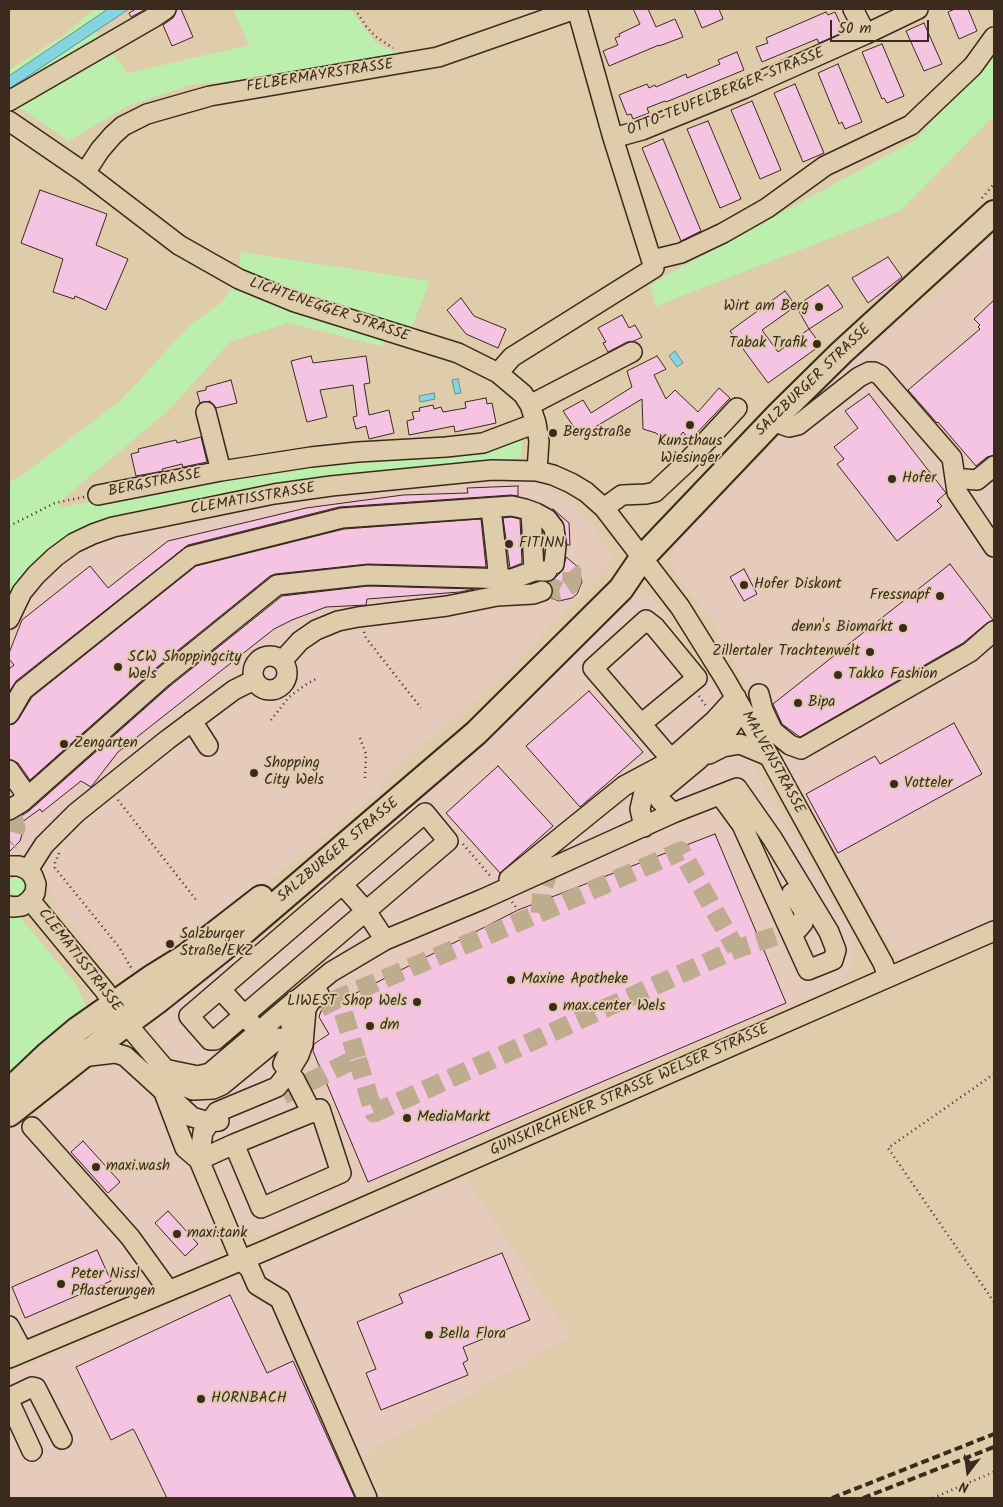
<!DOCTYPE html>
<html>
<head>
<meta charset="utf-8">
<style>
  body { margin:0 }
  #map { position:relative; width:1003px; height:1507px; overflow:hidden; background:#dfccaa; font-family:Kalam,sans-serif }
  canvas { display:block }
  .frame { position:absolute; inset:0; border:10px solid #3b2a1e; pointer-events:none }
  .north { position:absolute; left:943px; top:1447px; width:50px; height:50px; -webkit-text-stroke:4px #dfccaa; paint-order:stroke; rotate:195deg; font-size:14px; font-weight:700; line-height:20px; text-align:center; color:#3b2a1e }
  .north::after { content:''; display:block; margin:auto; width:18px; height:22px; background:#3b2a1e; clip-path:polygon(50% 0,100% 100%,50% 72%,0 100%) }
  .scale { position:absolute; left:830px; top:20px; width:99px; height:22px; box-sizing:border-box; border:2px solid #3b2a1e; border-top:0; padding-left:6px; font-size:15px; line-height:18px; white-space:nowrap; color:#3b2a1e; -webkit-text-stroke:4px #dfccaa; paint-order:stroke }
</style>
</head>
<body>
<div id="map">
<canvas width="1003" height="1507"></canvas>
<div class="frame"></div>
<div class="north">N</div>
<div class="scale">50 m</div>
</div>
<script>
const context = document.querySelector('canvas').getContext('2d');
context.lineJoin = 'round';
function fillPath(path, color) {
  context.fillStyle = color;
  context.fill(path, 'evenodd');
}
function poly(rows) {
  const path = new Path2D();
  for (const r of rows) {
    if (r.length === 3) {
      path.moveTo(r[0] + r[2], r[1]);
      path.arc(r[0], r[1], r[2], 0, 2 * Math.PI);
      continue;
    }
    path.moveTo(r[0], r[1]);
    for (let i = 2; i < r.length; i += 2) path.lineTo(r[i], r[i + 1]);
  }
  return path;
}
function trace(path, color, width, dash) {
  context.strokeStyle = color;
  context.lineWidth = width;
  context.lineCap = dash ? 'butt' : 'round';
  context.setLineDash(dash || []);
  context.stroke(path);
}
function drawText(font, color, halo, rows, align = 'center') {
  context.font = font + ' Kalam,sans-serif';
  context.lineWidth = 4;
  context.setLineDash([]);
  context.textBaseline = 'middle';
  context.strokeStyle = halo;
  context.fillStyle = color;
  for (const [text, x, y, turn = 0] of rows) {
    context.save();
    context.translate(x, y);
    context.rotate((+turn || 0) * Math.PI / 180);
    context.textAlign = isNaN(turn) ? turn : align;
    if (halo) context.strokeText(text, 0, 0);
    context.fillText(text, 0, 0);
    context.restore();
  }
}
const built = poly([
  [994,233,994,923,902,964,844,865,779,762,730,653,709,617,675,574,670,557,679,541,754,465,802,410,852,360,937,293],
  [512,476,542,483,577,506,593,525,613,560,502,678,390,772,380,790,247,899,204,922,131,976,117,976,58,910,53,894,34,865,9,857,9,637,20,609,41,578,99,537,270,501],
  [630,591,641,592,653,599,720,695,743,739,757,774,850,930,855,954,845,978,811,997,617,1079,265,1235,250,1234,238,1223,214,1167,176,1094,180,1065,155,1034,157,1021,174,1001,258,935,278,926,313,895,319,879],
  [112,1060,125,1065,169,1120,218,1235,220,1244,217,1256,9,1345,9,1131,22,1124,101,1064],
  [466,1178,570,1336,364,1455,382,1498,9,1498,9,1374,240,1276,271,1258]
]);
const green = poly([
  [95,9,108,9,9,76,9,70,61,37],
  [233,9,350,9,376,43,407,57,302,73,190,85,128,106,68,141,24,110,9,107,9,89,95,32,128,73,249,45],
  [994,50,994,116,900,211,656,306,650,286,667,275,906,145,919,136],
  [241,252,430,281,411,329,268,285,238,270],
  [236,283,390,337,381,346,288,323,231,341,170,409,64,498,58,508,240,471,510,438,522,441,521,458,346,475,225,494,78,532,9,603,9,483,29,470,122,399,189,326,222,302],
  [17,886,9],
  [9,915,20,917,75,983,88,1009,9,1075]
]);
const water = poly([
  [108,9,129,9,9,89,9,76,108,9],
  [675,351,683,363,677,367,669,356,675,351],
  [458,379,461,393,455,394,452,380,458,379],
  [434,393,435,399,420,402,419,396,434,393]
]);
const building = poly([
  [136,9,146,9,131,17,129,13,136,9],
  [177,9,181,9,193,37,172,46,163,25,173,18,177,9],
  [633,9,648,9,656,27,675,19,683,37,659,46,659,45,609,66,603,51,618,45,615,38,620,36,619,34,640,24,633,9],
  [694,9,719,9,723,19,702,28,694,9],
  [955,9,968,9,977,31,959,39,948,12,955,9],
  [826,12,828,15,835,12,844,32,819,43,817,39,762,62,756,47,768,43,766,38,826,12],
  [924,23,942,64,924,71,906,31,924,23],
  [882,44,904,96,887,103,884,98,882,99,862,52,882,44],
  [737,52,744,70,666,102,665,101,647,108,649,113,633,119,631,114,627,115,619,95,647,84,649,88,655,85,656,87,686,74,687,78,720,64,718,60,737,52],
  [838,64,862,122,845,129,842,122,839,124,818,73,838,64],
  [795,84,824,153,803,162,774,93,795,84],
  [752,101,781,170,760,179,731,110,752,101],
  [708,121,741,199,720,208,687,129,708,121],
  [663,139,701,231,681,241,642,148,663,139],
  [40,190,107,214,96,245,128,259,106,310,75,296,74,299,53,292,63,259,21,243,40,190],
  [888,257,902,277,868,303,852,278,888,257],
  [828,285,843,307,809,329,796,306,828,285],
  [785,291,796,306,762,330,778,352,809,329,821,345,768,383,730,331,785,291],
  [461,298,474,316,506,329,498,348,466,334,447,310,461,298],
  [994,300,994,455,987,457,976,466,938,422,937,423,908,390,980,329,978,327,980,325,974,319,994,300],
  [622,315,629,328,635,325,642,337,634,341,627,342,608,352,603,343,606,342,598,328,622,315],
  [311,356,313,363,366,356,370,383,364,384,369,415,389,410,394,433,369,439,366,426,356,429,353,417,357,416,353,385,320,390,327,417,307,422,291,361,311,356],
  [657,356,666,369,654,375,666,399,675,390,698,412,719,388,730,398,690,440,683,432,671,447,656,433,643,429,642,399,580,436,563,411,583,400,591,413,632,387,627,371,657,356],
  [231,380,237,403,216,408,210,401,200,403,197,392,206,390,206,387,231,380],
  [869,394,946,493,937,501,942,506,897,541,837,464,844,459,834,447,858,428,845,411,869,394],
  [486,398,487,404,492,403,496,423,455,432,454,426,409,435,407,421,414,419,412,412,420,411,419,408,433,405,434,409,441,407,443,412,466,408,465,402,486,398],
  [201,437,207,462,183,467,182,464,162,469,163,471,136,476,131,454,139,452,138,449,176,440,177,443,201,437],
  [518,486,518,496,511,495,339,507,188,545,16,681,9,692,9,669,14,665,9,659,9,653,22,620,90,566,108,588,168,541,306,508,403,495,468,493,467,488,518,486],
  [553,509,569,523,570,545,567,545,563,522,553,509],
  [511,517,520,519,522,563,510,568,503,518,511,517],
  [481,519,486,567,368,564,275,574,270,576,156,668,30,780,18,763,9,759,9,725,14,724,18,720,32,697,196,566,344,529,481,519],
  [566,557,578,567,582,582,577,594,572,598,559,601,551,598,553,593,553,588,548,582,553,580,563,570,566,557],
  [950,564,993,620,987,623,963,643,800,737,782,724,773,704,950,564],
  [744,569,757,594,744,601,730,577,744,569],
  [368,586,474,589,460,592,367,599,366,605,326,607,292,620,274,629,118,752,91,787,81,781,42,812,40,809,22,822,24,827,20,841,9,852,9,821,15,820,29,811,170,686,282,596,368,586],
  [589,691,643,752,580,807,526,746,589,691],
  [954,723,982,774,838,853,806,794,875,756,880,764,954,723],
  [498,766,553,826,500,873,446,813,498,766],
  [715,834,786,1003,368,1182,313,1051,314,1044,329,1034,319,1017,321,1011,518,910,715,834],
  [83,1141,120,1182,108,1193,71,1152,83,1141],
  [168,1211,198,1244,185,1256,155,1223,168,1211],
  [97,1250,111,1281,25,1318,12,1287,97,1250],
  [502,1253,530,1320,463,1347,468,1360,463,1363,468,1375,381,1410,366,1373,376,1369,357,1322,403,1303,399,1294,502,1253],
  [230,1295,267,1373,293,1361,355,1498,167,1498,135,1432,133,1429,111,1440,76,1367,230,1295]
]);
const minorTunnel = poly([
  [542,591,551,587,559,591,563,590,570,585,572,581,572,572,566,565],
  [9,817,14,820,16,828,13,838,9,842],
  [540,913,542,890,548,874,564,848],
  [297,1023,310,1013,339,998],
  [357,1058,339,998,540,913,681,851,736,949],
  [283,1095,357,1058,374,1113,736,949,798,929]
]);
const path = poly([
  [355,9,366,26,375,36,393,48],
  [982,198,994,184],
  [9,526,55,503,84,497],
  [364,632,366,638,421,708],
  [699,696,706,706],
  [271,720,289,697,308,683,316,679],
  [360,738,366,754,365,779],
  [118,800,197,901],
  [463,844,492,878],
  [59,853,55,863,55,868,119,947,133,971],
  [512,902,518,910],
  [994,1074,888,1148,994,1302],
  [933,1498,994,1472]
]);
const minor = poly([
  [577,9,613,138,642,130,743,89,866,34,853,9],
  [866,34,918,9],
  [9,101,156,16,166,9],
  [9,121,85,173,179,245,239,279,295,302,458,353,498,373,523,394,530,405,536,423,539,441,537,471],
  [85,173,100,150,113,135,123,126,147,114,210,96,438,57,575,9],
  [652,260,681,253,723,233,767,208,825,166,911,125,973,66,994,37],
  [498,373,512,357,654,268,613,138],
  [530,405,632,352],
  [206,412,221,471],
  [774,419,781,424,789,427,798,425,859,377,869,372,874,372,880,375,952,458,957,492,994,547],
  [956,482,965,479,977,480,994,466],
  [98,495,221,471,311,457,358,452,446,447,483,443,536,423],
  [491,508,499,579],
  [604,508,622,495,646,494,655,492,686,463,737,408],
  [531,511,534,571],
  [9,619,22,592,36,575,55,557,74,543,93,534,113,527,274,494,331,486,492,470,537,471,553,475,571,483,586,492,604,508,680,607,725,679,769,756,883,963,888,977],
  [270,673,17],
  [282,661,300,641,316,630,338,621,358,617,447,606,497,596,533,594,542,591],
  [759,694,763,710,773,731,790,745,801,749,970,652,994,631],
  [9,714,23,690,191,556,342,518,512,506,525,509,536,513,547,519,554,528,556,546,554,564],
  [192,721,208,746],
  [641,724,697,678,655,627,646,620,593,668,671,759],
  [709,754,723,747,740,744,769,756],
  [9,770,25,793,22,802],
  [9,810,22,802,163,677,277,585,368,575,512,579,534,571,547,571],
  [673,813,660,800,660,794,662,790,698,760,725,734,742,709],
  [644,827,640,809,643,796,671,759,715,720,736,697],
  [9,866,19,866,28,870,33,876,36,884,35,893,30,900,22,906,13,907,9,906],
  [28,870,44,845,76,813,167,740,234,690,254,680],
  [509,879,624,786,669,762],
  [342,884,366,911,448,841,425,813,189,1016,210,1040,215,1040,366,911,385,940],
  [792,893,804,911,803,923,798,929],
  [30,900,105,991,126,1023,165,1069,181,1085,193,1090,213,1089,222,1085,279,1038],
  [221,990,251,1023],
  [81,1057,115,1053,125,1056,192,1117,209,1122,219,1121],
  [169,1070,198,1076,210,1073,296,1000],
  [163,1090,185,1148,199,1160,241,1260,250,1269,257,1285,280,1299,367,1498],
  [312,1113,295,1080,283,1064,290,1049,292,1037,290,1015,297,1000,331,972,385,940,483,899,673,813,737,788,772,838,829,932,836,950,833,960,808,970,742,825,720,795],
  [32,1127,130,1237,169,1291],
  [199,1160,234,1144,320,1109,341,1173,261,1208,234,1144],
  [199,1160,203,1132,217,1112,277,1087,288,1073,299,1055,303,1044,306,1009,310,1002,319,994],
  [9,1326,23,1352],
  [9,1358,266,1250,994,931],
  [9,1398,32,1387,36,1388,62,1439],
  [9,1401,32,1451]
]);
const major = poly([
  [9,1091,47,1055,78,1029,151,978,185,957,261,898],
  [9,1114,81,1057,156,1002,240,935,476,733,621,589,642,558,779,414,842,352,994,213]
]);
const rail = poly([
  [832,1498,994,1434],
  [863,1498,994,1447]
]);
const markers = [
  [819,307,5,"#3b2a1e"],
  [817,344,5,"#3b2a1e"],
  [690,425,5,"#3b2a1e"],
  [553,433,5,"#3b2a1e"],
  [892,479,5,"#3b2a1e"],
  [509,544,5,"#3b2a1e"],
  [744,585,5,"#3b2a1e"],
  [940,596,5,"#3b2a1e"],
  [903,628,5,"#3b2a1e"],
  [870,652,5,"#3b2a1e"],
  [118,667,5,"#3b2a1e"],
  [838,675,5,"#3b2a1e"],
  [798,703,5,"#3b2a1e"],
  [64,744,5,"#3b2a1e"],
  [254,773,5,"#3b2a1e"],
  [894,784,5,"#3b2a1e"],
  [170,944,5,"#3b2a1e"],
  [511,980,5,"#3b2a1e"],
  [417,1002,5,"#3b2a1e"],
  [553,1007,5,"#3b2a1e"],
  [370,1026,5,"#3b2a1e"],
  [407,1118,5,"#3b2a1e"],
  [96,1167,5,"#3b2a1e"],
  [177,1234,5,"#3b2a1e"],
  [61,1284,5,"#3b2a1e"],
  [429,1335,5,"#3b2a1e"],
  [201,1399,5,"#3b2a1e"]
];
const streetNames = [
  ["FELBERMAYRSTRASSE",320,77,-9],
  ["OTTO-TEUFELBERGER-STRASSE",726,93,-22],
  ["LICHTENEGGER STRASSE",329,311,19],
  ["SALZBURGER STRASSE",814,381,-44],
  ["BERGSTRASSE",155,484,-11],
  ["CLEMATISSTRASSE",253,500,-10],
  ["MALVENSTRASSE",772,763,61],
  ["SALZBURGER STRASSE",339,851,-40],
  ["CLEMATISSTRASSE",79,961,52],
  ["GUNSKIRCHENER STRASSE WELSER STRASSE",630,1091,-24]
];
const poiNames = [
  ["Wirt am Berg",809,307,"right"],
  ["Tabak Trafik",807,344,"right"],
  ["Bergstraße",563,433],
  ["Kunsthaus",690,442,"center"],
  ["Wiesinger",690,459,"center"],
  ["Hofer",902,479],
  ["FITINN",519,544],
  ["Hofer Diskont",754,585],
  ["Fressnapf",930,596,"right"],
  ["denn's Biomarkt",893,628,"right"],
  ["Zillertaler Trachtenwelt",860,652,"right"],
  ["SCW Shoppingcity",128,658],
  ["Wels",128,675],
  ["Takko Fashion",848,675],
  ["Bipa",808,703],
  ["Zengarten",74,744],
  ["Shopping",264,764],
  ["City Wels",264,781],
  ["Votteler",904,784],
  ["Salzburger",180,935],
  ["Straße/EKZ",180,952],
  ["Maxine Apotheke",521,980],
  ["LIWEST Shop Wels",407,1002,"right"],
  ["max.center Wels",563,1007],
  ["dm",380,1026],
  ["MediaMarkt",417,1118],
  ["maxi.wash",106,1167],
  ["maxi.tank",187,1234],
  ["Peter Nissl",71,1275],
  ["Pflasterungen",71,1292],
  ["Bella Flora",439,1335],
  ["HORNBACH",211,1399]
];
fillPath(built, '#e6cabb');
fillPath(green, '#bceeae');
fillPath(water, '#85d5e0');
trace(water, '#679192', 1);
fillPath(building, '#f6c4e3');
trace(building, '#3b2a1e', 1);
trace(minorTunnel, '#beac8e', 19, [19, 9]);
trace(minor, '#3b2a1e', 22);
trace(major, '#3b2a1e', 28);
trace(path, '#3b2a1e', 2.5, [1, 4]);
trace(minor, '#dfccaa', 19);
trace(major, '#dfccaa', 24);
trace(rail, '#3b2a1e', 4, [8, 4]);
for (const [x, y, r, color] of markers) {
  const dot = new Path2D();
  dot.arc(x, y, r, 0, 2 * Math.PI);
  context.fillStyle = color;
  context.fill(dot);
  trace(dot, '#dfccaa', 2);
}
drawText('15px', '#3b2a1e', '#dfccaa', streetNames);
drawText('15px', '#3b2a1e', '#dfccaa', poiNames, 'left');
</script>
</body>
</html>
